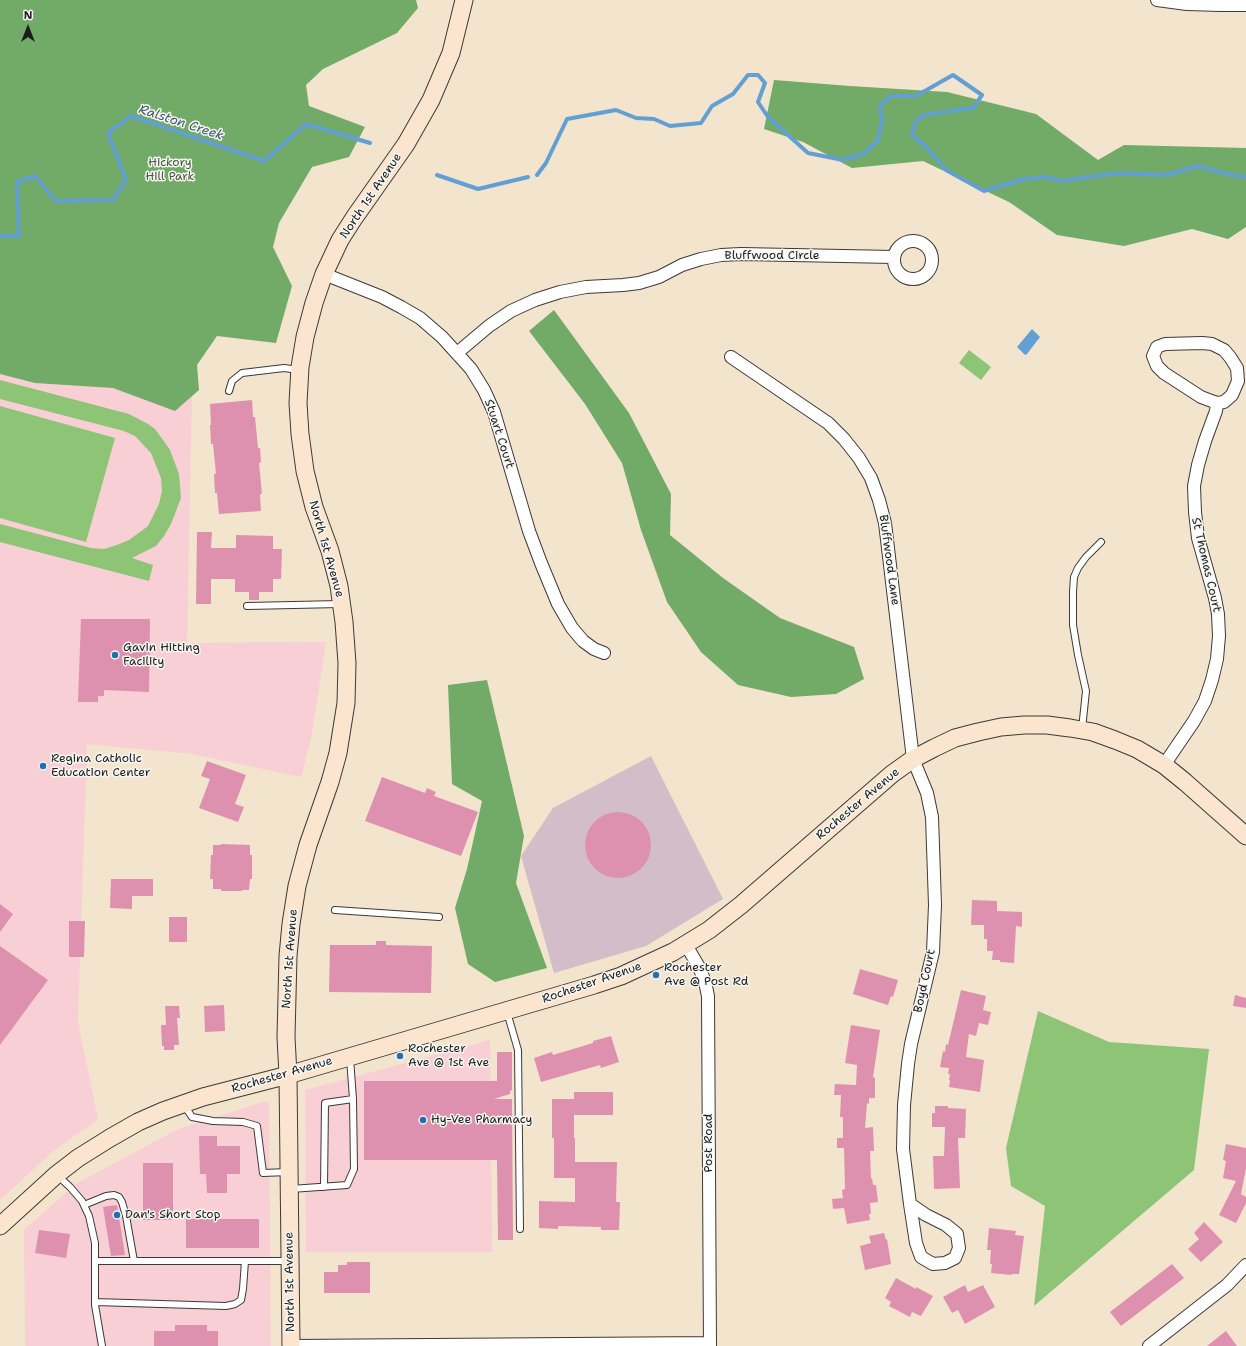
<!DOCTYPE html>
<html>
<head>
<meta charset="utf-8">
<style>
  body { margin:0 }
  #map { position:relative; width:1246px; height:1346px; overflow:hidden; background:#f3e4ce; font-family:"Shantell Sans",sans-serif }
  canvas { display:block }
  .north { position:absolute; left:8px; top:8px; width:40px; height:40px; -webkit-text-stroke:3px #f6f6f2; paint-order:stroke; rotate:0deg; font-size:11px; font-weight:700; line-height:16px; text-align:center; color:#1c1c1c }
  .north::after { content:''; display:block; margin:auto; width:14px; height:18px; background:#1c1c1c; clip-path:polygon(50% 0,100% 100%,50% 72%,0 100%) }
</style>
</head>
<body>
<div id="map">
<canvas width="1246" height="1346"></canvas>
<div class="north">N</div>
</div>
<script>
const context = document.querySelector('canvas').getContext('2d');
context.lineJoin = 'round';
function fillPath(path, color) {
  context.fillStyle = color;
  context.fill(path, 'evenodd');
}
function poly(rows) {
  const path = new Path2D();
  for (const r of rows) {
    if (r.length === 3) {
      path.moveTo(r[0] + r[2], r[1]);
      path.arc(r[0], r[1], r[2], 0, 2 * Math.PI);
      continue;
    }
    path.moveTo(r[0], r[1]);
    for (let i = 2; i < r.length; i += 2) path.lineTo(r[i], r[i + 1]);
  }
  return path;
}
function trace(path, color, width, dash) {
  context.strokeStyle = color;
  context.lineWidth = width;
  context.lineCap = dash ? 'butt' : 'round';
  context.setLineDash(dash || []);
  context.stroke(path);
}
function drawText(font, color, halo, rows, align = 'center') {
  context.font = font + ' "Shantell Sans",sans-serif';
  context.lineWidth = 3;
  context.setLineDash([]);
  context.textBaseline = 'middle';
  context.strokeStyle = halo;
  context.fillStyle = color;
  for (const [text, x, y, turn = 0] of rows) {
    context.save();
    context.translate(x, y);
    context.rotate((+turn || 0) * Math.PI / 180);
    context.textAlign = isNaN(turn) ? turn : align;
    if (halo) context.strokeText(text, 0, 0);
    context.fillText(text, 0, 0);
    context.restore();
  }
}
const built = poly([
  [193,346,187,643,326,642,311,740,301,777,192,754,87,744,78,1022,98,1119,51,1153,0,1200,0,348],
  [490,1040,492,1252,306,1252,305,1090],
  [266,1101,269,1104,271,1346,25,1346,24,1230,76,1184,178,1129]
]);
const industrial = poly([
  [651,756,723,899,646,946,554,973,521,856,553,808]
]);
const green = poly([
  [969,350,991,367,981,380,959,363],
  [0,380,129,414,148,424,155,429,163,440,170,450,179,474,181,498,171,524,164,536,156,546,132,558,153,565,149,581,0,542,0,524,91,548,104,549,117,545,129,540,148,526,159,504,162,491,161,478,151,453,135,436,124,431,0,399],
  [0,406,115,438,86,542,0,518],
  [1038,1011,1109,1042,1209,1049,1194,1170,1034,1306,1045,1206,1011,1186,1006,1148]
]);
const forest = poly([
  [0,0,416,0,418,8,397,33,323,69,306,85,309,106,365,127,349,157,312,167,279,223,273,247,292,286,276,343,217,336,197,365,199,390,175,411,113,388,35,383,0,374],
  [774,80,850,86,947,92,1036,114,1098,160,1124,145,1246,148,1246,227,1228,239,1192,229,1124,246,1057,235,1009,202,923,161,852,168,803,142,764,129],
  [554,310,629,413,671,494,670,535,723,578,780,618,854,647,864,679,836,694,791,697,738,685,701,652,667,602,641,530,622,463,585,404,529,331],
  [487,680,524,836,516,883,547,968,495,982,468,964,455,908,467,869,482,801,452,784,448,685]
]);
const water = poly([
  [1032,329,1040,337,1027,354,1025,355,1017,347]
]);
const stream = poly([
  [437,175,478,189,528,177],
  [537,175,546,163,567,119,616,110,636,118,654,119,670,126,701,123,712,106,733,94,748,75,758,75,765,83,758,102,768,117,808,153,843,160,865,153,878,140,882,120,880,106,891,96,916,96,953,75,982,95,973,108,923,115,915,123,912,135,926,147,946,170,984,191,1024,179,1047,177,1060,181,1117,173,1167,175,1198,166,1232,175,1246,177],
  [0,236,19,236,17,182,35,176,56,201,113,200,126,180,108,133,131,116,264,161,306,124,370,143]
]);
const building = poly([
  [252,400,253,417,255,417,258,448,260,448,261,462,259,463,262,494,260,494,261,511,219,514,217,493,215,493,214,474,216,474,213,444,211,444,210,425,211,425,210,404],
  [197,532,212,532,211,548,236,548,236,535,273,536,273,549,282,549,281,579,273,579,273,592,259,592,259,600,249,600,249,592,235,592,235,579,211,579,211,604,196,604],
  [81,619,150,619,149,692,104,690,104,696,98,696,98,702,78,702],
  [207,761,246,775,235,804,244,807,238,822,199,808,210,779,201,776],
  [382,777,425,793,427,788,436,792,434,796,478,812,461,856,365,821],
  [618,845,33],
  [221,844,250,845,250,855,252,855,252,879,250,879,249,890,242,890,242,891,221,891,221,889,213,889,213,879,210,879,211,855,213,855,213,845,221,845],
  [111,879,153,879,153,896,132,896,132,909,110,908],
  [972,900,997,901,997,911,1022,912,1022,927,1016,926,1014,963,1000,962,1000,960,992,960,993,951,987,951,987,939,984,939,984,925,971,925],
  [0,904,13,914,0,932],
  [169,917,187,917,187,942,169,942],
  [69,921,85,921,84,957,69,957],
  [376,941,386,941,386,945,432,946,431,993,329,992,330,945,376,945],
  [0,946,48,980,0,1045],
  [860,969,898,980,893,997,891,996,888,1005,853,994],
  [961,990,986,996,983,1010,991,1012,988,1025,979,1023,976,1036,969,1034,966,1057,984,1060,980,1092,949,1087,950,1080,949,1080,950,1074,948,1074,949,1068,940,1067,943,1051,945,1052,946,1044,948,1045],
  [1235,995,1246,998,1246,1008,1233,1006],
  [224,1005,225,1031,205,1032,204,1006],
  [165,1006,179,1006,180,1018,177,1018,179,1045,174,1045,174,1050,164,1050,164,1046,162,1046,161,1025,166,1025],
  [851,1025,880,1030,873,1077,875,1078,875,1098,869,1098,869,1104,867,1103,865,1128,873,1127,874,1151,870,1151,871,1179,872,1178,873,1185,876,1185,878,1202,870,1203,871,1214,869,1214,870,1220,847,1224,844,1208,833,1209,832,1199,843,1198,842,1190,845,1189,844,1148,837,1148,837,1138,843,1138,843,1117,840,1117,841,1095,834,1095,835,1084,856,1085,857,1065,845,1063],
  [611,1036,619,1062,601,1068,600,1065,541,1082,534,1058,552,1052,553,1055,593,1043,593,1041],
  [497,1052,512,1052,512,1090,510,1091,510,1094,494,1099,512,1099,513,1240,498,1240,497,1160,364,1160,364,1081,497,1081],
  [574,1092,613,1092,613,1115,574,1115,574,1138,575,1138,575,1162,617,1162,616,1202,620,1202,619,1230,601,1230,601,1227,558,1226,558,1229,539,1228,539,1201,575,1202,575,1178,554,1178,554,1138,552,1138,552,1099,574,1099],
  [935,1106,948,1106,948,1108,966,1109,965,1138,958,1138,960,1188,934,1189,933,1156,944,1156,945,1127,932,1127,932,1113,935,1113],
  [199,1136,217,1136,217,1146,240,1146,240,1174,227,1174,227,1193,207,1193,206,1174,200,1174],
  [1226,1144,1246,1148,1246,1168,1241,1194,1246,1197,1246,1203,1236,1223,1219,1215,1236,1181,1223,1178,1226,1161,1223,1160],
  [143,1163,173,1163,173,1220,143,1220],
  [117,1205,125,1255,111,1256,103,1207],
  [186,1219,259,1219,259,1248,186,1248],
  [1204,1222,1223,1242,1201,1262,1188,1249,1199,1239,1194,1233],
  [989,1228,1016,1231,1015,1235,1024,1236,1019,1274,1012,1274,1011,1275,991,1273,992,1264,990,1264,991,1250,987,1250],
  [39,1230,70,1234,66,1258,35,1253],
  [884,1233,886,1240,887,1239,891,1264,865,1270,860,1246,871,1243,869,1236],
  [347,1262,370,1262,370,1293,324,1293,324,1272,338,1272,338,1265,347,1265],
  [1172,1264,1184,1278,1121,1326,1110,1312],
  [896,1278,916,1289,916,1287,933,1296,921,1316,912,1312,910,1317,889,1306,891,1302,885,1298],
  [965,1285,968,1292,983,1285,995,1307,965,1324,958,1310,952,1313,943,1297],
  [175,1325,207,1325,207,1331,218,1331,218,1346,154,1346,154,1331,175,1331],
  [1226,1331,1237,1346,1207,1346]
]);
const service = poly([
  [229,391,232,381,242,373,284,368,299,370],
  [247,606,340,604],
  [1082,729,1086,691,1078,655,1073,625,1073,592,1074,577,1078,568,1086,557,1101,542],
  [335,910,439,917],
  [507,1012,518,1050,520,1229],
  [184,1105,192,1117,213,1121,243,1122,257,1126,263,1173,288,1172],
  [58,1176,70,1187,82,1201,89,1216,95,1243,95,1305,102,1346],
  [324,1187,325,1103,353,1099],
  [291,1189,347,1185,354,1169,353,1099,350,1058],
  [84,1205,106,1196,114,1195,119,1197,122,1202,126,1216,134,1261],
  [95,1261,289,1261],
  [95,1302,226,1306,235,1304,241,1300,243,1289,245,1261]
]);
const minor = poly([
  [1157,0,1187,4,1220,5,1246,5],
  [913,260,19],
  [324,274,382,297,401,307,420,318,442,337,471,369,484,390,494,412,529,531,541,563,558,604,572,628,583,641,594,649,604,653],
  [1202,343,1212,344,1224,350,1230,357,1237,368,1238,381,1232,395,1224,402,1217,403,1201,397,1164,373,1157,366,1153,356,1157,347,1165,344,1202,343],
  [457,353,489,326,511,311,535,300,560,292,586,287,623,285,639,283,659,277,682,265,701,259,721,255,741,254,894,257],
  [731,357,828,423,844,439,859,458,871,478,879,500,885,523,913,759,927,793,932,817,935,905,933,952,911,1044,908,1064,904,1105,903,1149,910,1204,916,1243,921,1257,933,1264,945,1263,955,1258,959,1248,957,1234,946,1225,926,1215,910,1204],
  [1164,765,1194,721,1205,701,1212,680,1217,659,1219,636,1218,614,1215,598,1198,538,1195,512,1194,486,1198,465,1205,441,1216,411,1217,403],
  [686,945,699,967,705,982,708,996,710,1346],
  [291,1346,710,1343],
  [1149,1346,1227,1285,1246,1265]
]);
const secondary = poly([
  [0,1226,56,1175,78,1158,110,1138,138,1122,163,1111,203,1097,288,1075,594,985,621,976,673,952,709,930,741,905,892,774,913,759,934,748,955,738,978,732,1001,727,1024,725,1047,725,1070,728,1093,732,1115,740,1137,749,1164,765,1185,782,1246,836],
  [291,1346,288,1075,286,1037,288,956,291,924,297,886,308,845,330,782,338,753,346,703,347,663,344,622,339,586,330,551,314,507,305,471,300,434,298,403,300,367,305,337,314,303,324,274,340,240,354,218,406,144,431,100,451,53,464,0]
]);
const markers = [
  [115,655,4,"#1f6fb2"],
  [43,766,4,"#1f6fb2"],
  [656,975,4,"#1f6fb2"],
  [400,1056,4,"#1f6fb2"],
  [423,1120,4,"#1f6fb2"],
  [117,1215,4,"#1f6fb2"]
];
const parkNames = [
  ["Hickory",170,163],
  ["Hill Park",170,177]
];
const streetNames = [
  ["North 1st Avenue",371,196,-56],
  ["Bluffwood Circle",772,256],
  ["Stuart Court",499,434,72],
  ["North 1st Avenue",326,549,74],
  ["Bluffwood Lane",889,560,82],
  ["St Thomas Court",1206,565,77],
  ["Rochester Avenue",858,804,-40],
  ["North 1st Avenue",290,959,-86],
  ["Boyd Court",925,981,-78],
  ["Rochester Avenue",592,983,-19],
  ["Rochester Avenue",282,1075,-16],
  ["Post Road",709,1143,-90],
  ["North 1st Avenue",290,1282,-91]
];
const poiNames = [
  ["Gavin Hitting",123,648],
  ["Facility",123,662],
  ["Regina Catholic",51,759],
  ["Education Center",51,773],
  ["Rochester",664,968],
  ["Ave @ Post Rd",664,982],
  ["Rochester",408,1049],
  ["Ave @ 1st Ave",408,1063],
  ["Hy-Vee Pharmacy",431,1120],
  ["Dan's Short Stop",125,1215]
];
const waterNames = [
  ["Ralston Creek",181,123,18]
];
fillPath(built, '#f7cfd4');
fillPath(industrial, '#d2bdc8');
fillPath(green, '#8dc476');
fillPath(forest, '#72aa67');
fillPath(water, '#629fd3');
trace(stream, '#629fd3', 4);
fillPath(building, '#dd91af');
trace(service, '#3c3a37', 8);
trace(minor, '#3c3a37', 14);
trace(secondary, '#3c3a37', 19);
trace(service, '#fff', 6);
trace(minor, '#fff', 12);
trace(secondary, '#fbe5cf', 17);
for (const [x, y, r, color] of markers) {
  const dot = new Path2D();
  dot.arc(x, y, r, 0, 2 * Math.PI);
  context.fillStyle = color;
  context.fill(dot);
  trace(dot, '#f6f6f2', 1.5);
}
drawText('12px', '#44573c', '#f6f6f2', parkNames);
drawText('12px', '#1c1c1c', '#f6f6f2', streetNames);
drawText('12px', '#1c1c1c', '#f6f6f2', poiNames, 'left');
drawText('italic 13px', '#3c576e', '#f6f6f2', waterNames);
</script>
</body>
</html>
